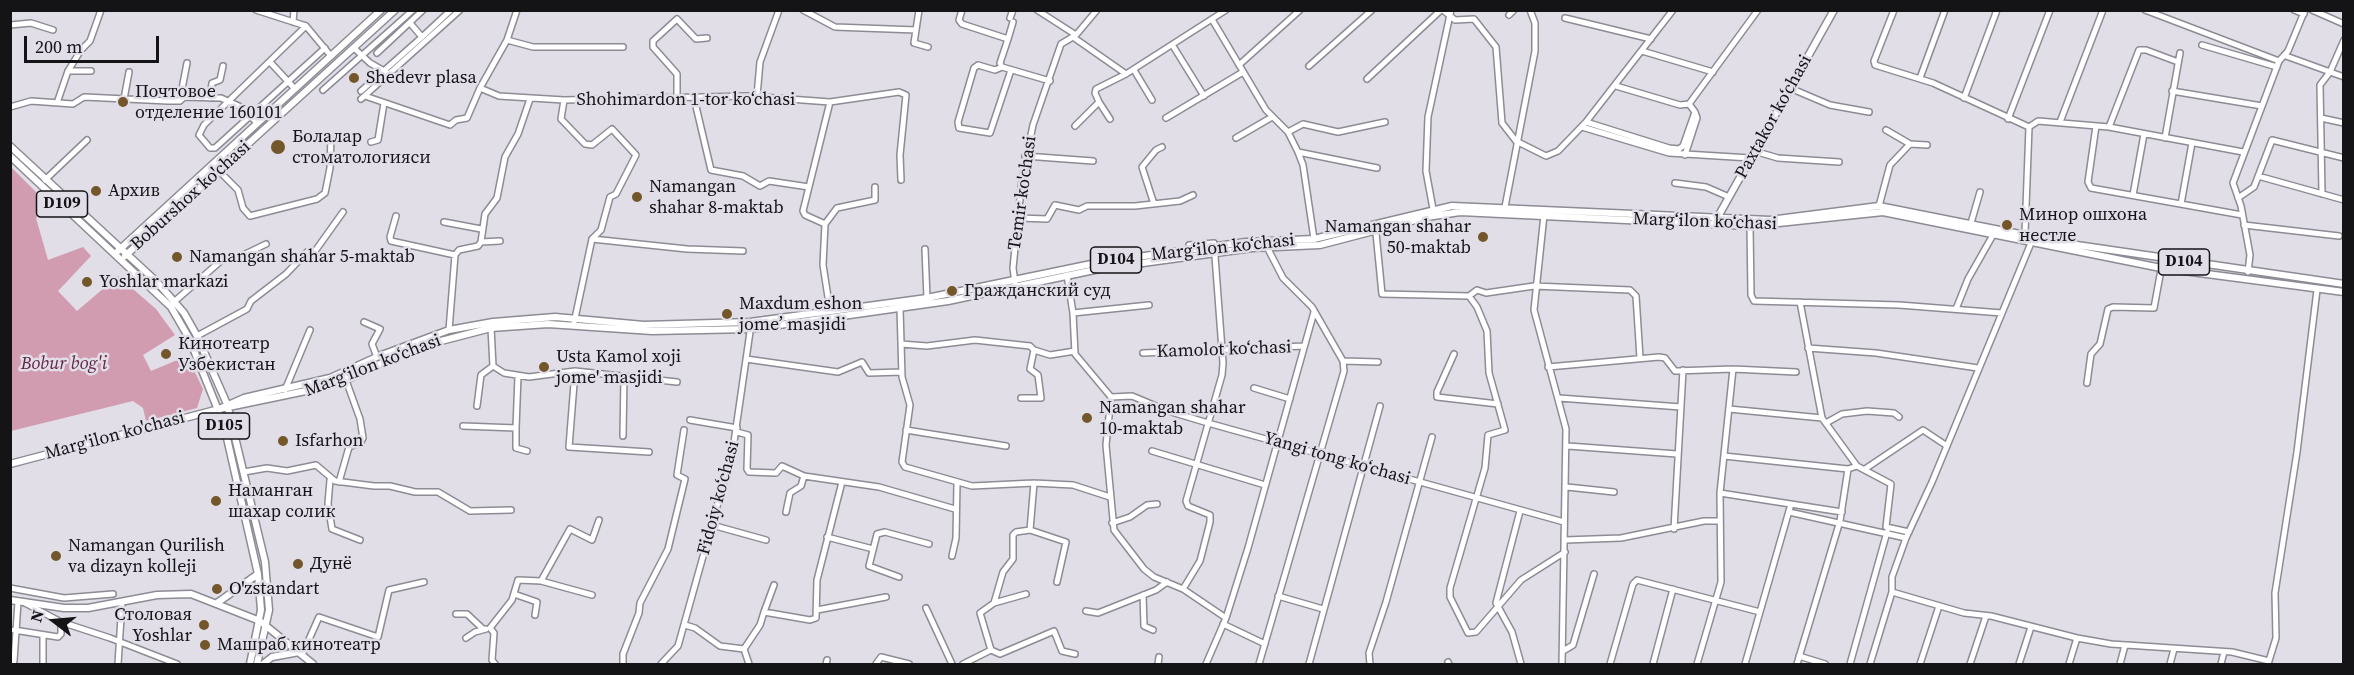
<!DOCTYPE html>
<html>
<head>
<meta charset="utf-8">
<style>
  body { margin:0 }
  #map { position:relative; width:2354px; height:675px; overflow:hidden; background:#e1dee8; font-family:"Source Serif 4",serif }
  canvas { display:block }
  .frame { position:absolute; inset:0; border:12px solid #141316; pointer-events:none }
  .north { position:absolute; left:24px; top:591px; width:60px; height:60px; -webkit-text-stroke:4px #e1dee8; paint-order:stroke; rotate:286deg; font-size:16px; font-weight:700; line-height:24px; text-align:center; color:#141316 }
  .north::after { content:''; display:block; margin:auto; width:21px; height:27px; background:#141316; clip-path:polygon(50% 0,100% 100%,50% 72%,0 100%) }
  .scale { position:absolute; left:24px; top:36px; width:135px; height:27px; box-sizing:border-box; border:3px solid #141316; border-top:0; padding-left:8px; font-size:18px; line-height:21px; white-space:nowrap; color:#141316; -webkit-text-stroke:4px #e1dee8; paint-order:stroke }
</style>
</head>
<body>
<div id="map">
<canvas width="2354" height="675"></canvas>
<div class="frame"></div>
<div class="north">N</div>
<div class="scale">200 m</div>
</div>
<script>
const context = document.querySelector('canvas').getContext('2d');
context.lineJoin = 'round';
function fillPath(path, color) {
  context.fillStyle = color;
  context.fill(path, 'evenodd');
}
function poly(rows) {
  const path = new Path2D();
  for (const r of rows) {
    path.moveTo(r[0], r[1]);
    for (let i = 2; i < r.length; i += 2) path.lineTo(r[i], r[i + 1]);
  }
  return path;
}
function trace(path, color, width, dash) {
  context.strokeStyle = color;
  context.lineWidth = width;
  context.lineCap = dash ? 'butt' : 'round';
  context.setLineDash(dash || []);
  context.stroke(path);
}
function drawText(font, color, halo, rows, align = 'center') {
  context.font = font + ' "Source Serif 4",serif';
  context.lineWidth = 5;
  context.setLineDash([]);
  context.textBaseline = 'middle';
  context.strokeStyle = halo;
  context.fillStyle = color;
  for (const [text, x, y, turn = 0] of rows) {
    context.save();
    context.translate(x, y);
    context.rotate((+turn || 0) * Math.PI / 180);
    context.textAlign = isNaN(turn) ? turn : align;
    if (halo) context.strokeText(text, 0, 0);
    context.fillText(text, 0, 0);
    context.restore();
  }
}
const forest = poly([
  [11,167,50,206,36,218,48,260,83,247,91,256,58,291,77,311,118,276,156,309,175,335,143,355,151,371,187,356,203,389,197,408,146,421,143,408,133,401,11,431]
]);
const minor = poly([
  [256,10,306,26,331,56],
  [517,10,507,40,480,88,499,96,564,100,748,96,830,102,803,211,805,215,825,224,823,265,830,310],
  [803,10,835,27,916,30,919,10],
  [962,10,959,20,962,24,1008,39,1000,63,1002,67,1050,81],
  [1037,10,1076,35],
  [1443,10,1455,20,1474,19,1496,47,1502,123,1516,141,1546,156,1558,151,1586,122,1673,10],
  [1894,10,1874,61,1875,65,1933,83,2029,127],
  [2145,10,2279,61],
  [2294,10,2304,14],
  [2312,10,2344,24],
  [1509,15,1514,10],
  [1010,18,1013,10],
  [1565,18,1651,39],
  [1213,21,1266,110,1288,132,1298,152,1303,165,1314,239],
  [293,22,294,10],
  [410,23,422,37,451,10],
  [10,25,31,23,53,30],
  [306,26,204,125,199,135,210,148,215,148,325,48],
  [916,30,914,43,928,47],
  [1073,37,1126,74,1226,10],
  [1008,39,1013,22],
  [507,40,533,47,623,47],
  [2202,45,2277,67],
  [1173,46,1204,96],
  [354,48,370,63,386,72],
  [1642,51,1713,72],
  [377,53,423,10],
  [2286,56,2344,77],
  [270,62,295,89],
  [1239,65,1300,10],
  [1309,66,1372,10],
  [1002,67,995,70,978,65,974,68,958,122,959,128,990,133,1011,70],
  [1134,70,1152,100],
  [68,71,91,71],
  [1920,78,1945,10],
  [1367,79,1441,10],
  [1616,86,1680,105,1689,104,1758,10],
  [1790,88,1830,105,1869,112],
  [323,90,413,10],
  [361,91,422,37],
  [2172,91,2262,106],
  [365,96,450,125,456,120,467,118,480,88],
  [757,96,760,62,779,10],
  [210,98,212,83,220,80,223,66],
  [694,98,711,170,743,176,760,186,769,181,809,187],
  [1964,98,1997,10],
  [124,99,129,72],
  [180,99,187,63],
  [361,99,460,10],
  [677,99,677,74,653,47,653,41,677,19,696,39,707,38],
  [564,100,561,119,585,144,592,145,612,129,636,155,616,194,610,197,601,230,592,239],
  [830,102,899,92,906,95,900,155,901,180],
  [1099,102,1110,119],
  [57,103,68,71,81,50,90,41,101,10],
  [10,107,31,101,73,104,84,97,168,101,180,101,184,97,221,98,243,108,257,123],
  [1166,118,1243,72],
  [2321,118,2344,123],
  [2008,119,2050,10],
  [1586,122,1669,148,1679,149,1683,146,1695,112,1689,104],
  [2060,122,2103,10],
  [1075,126,1099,102,1095,93,1096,89,1126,74],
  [2096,126,2088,182,2091,188,2242,215],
  [1582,127,1669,153,1750,158],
  [2029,127,2038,121,2109,127,2243,152],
  [2109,127,2139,50,2146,50,2178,62],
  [1886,130,1910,144],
  [1288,132,1303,124,1338,132,1385,122],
  [1236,138,1272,117],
  [2165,138,2180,53],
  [371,142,378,140,384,103],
  [1754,151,1778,158,1839,162],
  [1298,152,1377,168],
  [1685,155,1697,118,1695,112],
  [1025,156,1093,161],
  [218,170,238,190,243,208,250,216,317,199,325,193,330,168,331,137],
  [2258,176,2344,200],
  [45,180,87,140],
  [1675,183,1706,187,1729,197],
  [2322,194,2320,85,2330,72,2344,40],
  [2133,195,2144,134],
  [2238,198,2254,187,2272,140,2344,158],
  [1154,204,1142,167,1156,150,1162,147],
  [2181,204,2192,143],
  [1879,206,1890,165,1910,144,1927,145],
  [1505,207,1535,51,1535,23,1530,10],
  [1433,209,1426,171,1428,117,1451,10],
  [1544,215,1534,310,1566,429,1562,664],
  [396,216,390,237,391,241,455,255],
  [1019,218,1047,219,1055,205,1079,210,1087,206,1135,206,1180,201,1193,195],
  [444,222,481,229],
  [1971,223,1980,192],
  [825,224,837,208,875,200,875,187],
  [2244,225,2339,236],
  [1750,226,1751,295,1754,301,1899,305,2002,313],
  [1376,233,1382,294,1469,296],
  [2025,234,2029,127],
  [481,242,500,241],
  [925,249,927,298],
  [2248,272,2250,255,2241,206,2233,183,2279,61,2288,51,2305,10],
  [1067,275,1073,313,1075,354,1111,397,1106,445,1114,530,1144,569,1154,577,1183,589,1226,618],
  [1015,283,1013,268,1022,179,1033,125,1061,44,1076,35,1097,10],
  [1469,296,1477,307,1487,331,1489,373,1505,430,1488,435,1485,468,1450,588,1450,597,1468,633,1476,632,1521,580,1565,552],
  [1469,296,1477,290,1486,293,1534,286,1630,290,1636,296,1640,358],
  [175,301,223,259,235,259,266,244],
  [1800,302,1822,418,1857,466,1891,484,1886,527,1909,532],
  [900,308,902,377,910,405,902,462,905,467,972,486,1034,483,1073,485,1110,497],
  [1956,309,1968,279,1993,235],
  [1073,313,1149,305],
  [364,322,380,329,372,344,377,357],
  [574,323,592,239,687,249,743,251],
  [491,328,493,366,504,373,529,377,575,371,677,382],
  [449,330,455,255,459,250,478,246,481,242,485,214,497,198,505,157,518,134,530,99],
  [197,336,247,309,251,301,286,274,307,252,313,254,343,212],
  [901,344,927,346,975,340,1030,346,1034,350,1050,355,1075,351],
  [1808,348,1876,353,1978,368],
  [1143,353,1304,346],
  [1454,354,1437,392,1437,397,1498,404],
  [746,359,838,372,862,362,869,373,902,372],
  [1343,361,1378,362],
  [1548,367,1659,357,1665,358,1675,371,1733,369,1796,372],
  [575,371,569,447,649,452],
  [2087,383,2091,354,2100,344,2108,309,2113,307,2154,308,2163,259],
  [1254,388,1290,399],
  [285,390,310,330],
  [1111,397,1132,396,1168,411,1208,423,1564,522],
  [1021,398,1041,398,1038,375,1030,369,1034,350],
  [1559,398,1681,407],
  [477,406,481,375,493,366],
  [1729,409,1822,418],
  [690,420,737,428],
  [1826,423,1842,414,1867,411,1894,413,1899,417],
  [463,426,516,428,518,376],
  [516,428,516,448,527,451],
  [906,430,1006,446],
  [737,432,748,435,747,469,749,472,776,473,782,466,804,476,879,487,955,509],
  [623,436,624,377],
  [1568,446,1677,454],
  [1152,451,1265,485],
  [1724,456,1848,469,1857,466],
  [1865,469,1923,430,1947,446],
  [244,472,267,468,287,471,316,465,335,481,374,486,390,486,415,492,438,492,470,511,511,510],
  [330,480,328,504,332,529,360,540],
  [339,482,349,447,361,442,363,438,360,419,343,372],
  [1567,487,1614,492],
  [1720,493,1842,512],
  [1520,511,1496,603,1512,632,1521,664],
  [786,512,790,493,801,486,804,476],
  [1789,512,1906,538],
  [1112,523,1130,517,1147,505,1157,504],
  [712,525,766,540],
  [1674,529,1683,370],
  [1030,530,1066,542,1057,582],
  [827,537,873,549],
  [1565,540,1621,538,1704,521,1719,521],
  [952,556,956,538,957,483],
  [899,577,869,566,877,534,885,532,929,544],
  [541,581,592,595],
  [10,588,64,598,113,594],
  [1183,589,1200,561,1210,522,1210,515,1188,506,1186,501,1222,375,1223,363,1214,243,1189,245,1189,251],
  [1892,592,1964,613,1991,616,2077,638,2111,644,2232,652,2269,661],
  [514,594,537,602,535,615],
  [1143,595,1144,626,1153,630],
  [1278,596,1323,609],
  [25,603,61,622,110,638,177,664],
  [994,603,1003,572,1013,559,1013,535,1016,532,1030,530,1034,483],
  [926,608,952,664],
  [817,610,886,597],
  [1086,611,1098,613,1156,590,1167,582],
  [764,612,774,585],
  [456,614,467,614,483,629],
  [1223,624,1265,644],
  [685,625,695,628,720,646,744,649,749,664],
  [14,630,58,637,61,634,61,622],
  [466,638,475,632,486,629],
  [744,649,760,625,764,612,810,620,816,618,817,580,842,482],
  [991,650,1000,654,1054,631,1062,651,1075,654],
  [1563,651,1573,645,1594,574],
  [302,655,319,617,378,637,389,590,424,582],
  [1799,656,1825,664],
  [1448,662,1449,664],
  [10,664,14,661,18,602],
  [43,664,43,636],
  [118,664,122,602],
  [495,664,492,660,494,633,490,628,512,600,518,580,541,581,570,529,592,540,599,520],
  [623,664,623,654,639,613,640,603,668,549,685,479,677,475,684,430],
  [661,664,678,646,733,449,751,325],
  [826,664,827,660],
  [876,664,881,657,909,664],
  [963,664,991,650,980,613,994,603,1026,594],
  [1158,664,1159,657],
  [1206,664,1226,618,1248,548,1314,312],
  [1259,664,1344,371,1343,361,1312,307,1283,278,1267,247],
  [1309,664,1380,406],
  [1370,664,1369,653,1386,602,1432,437],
  [1610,664,1633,584,1637,580,1760,612],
  [1653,664,1673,589],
  [1697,664,1721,582,1720,493,1733,369],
  [1745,664,1791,504],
  [1797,664,1840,521,1848,469],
  [1850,664,1887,532],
  [1870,664,1892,592,1892,577,1906,538,1932,482,2031,243],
  [1920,664,1939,606],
  [1970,664,1986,616],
  [2019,664,2031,627],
  [2069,664,2077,638],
  [2120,664,2125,645],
  [2170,664,2174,649],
  [2221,664,2224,652],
  [2268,664,2276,638,2275,593,2297,452,2317,290]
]);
const major = poly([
  [10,146,157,282,184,313,197,336,227,404,265,562,269,610,257,664],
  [10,156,171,307,189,338,224,425,258,574,261,610,250,664],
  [1715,222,1834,10],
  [118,251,381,10],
  [125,256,395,10],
  [219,409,244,398,330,378,379,356,449,330,493,322,555,317,644,325,750,322,927,298,1101,262,1246,242,1314,239,1452,206,1770,220,1879,206,2070,244,2344,284],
  [10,464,219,409,320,388,346,380,414,348,491,328,548,324,652,331,751,329,948,301,1099,269,1252,248,1320,245,1427,217,1460,212,1750,226,1883,212,2161,268,2344,292],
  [10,600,64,608,88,608,157,595,191,594,260,621,313,664],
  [217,603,258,574],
  [263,664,272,657,299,652]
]);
const markers = [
  [354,78,6,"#73562a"],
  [123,102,6,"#73562a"],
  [278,147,8,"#73562a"],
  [96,191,6,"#73562a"],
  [637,197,6,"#73562a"],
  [2007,225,6,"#73562a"],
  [1483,237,6,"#73562a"],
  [177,257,6,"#73562a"],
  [87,282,6,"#73562a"],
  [952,291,6,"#73562a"],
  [727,314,6,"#73562a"],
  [166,354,6,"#73562a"],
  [544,367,6,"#73562a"],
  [1087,418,6,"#73562a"],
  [283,441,6,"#73562a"],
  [216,501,6,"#73562a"],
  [56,556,6,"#73562a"],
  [298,564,6,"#73562a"],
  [217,589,6,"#73562a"],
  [204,625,6,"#73562a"],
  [205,645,6,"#73562a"]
];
const shields = [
  [62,204,51],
  [1116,260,51],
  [2184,262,51],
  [224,426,51]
];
const shieldNames = [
  ["D109",62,204],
  ["D104",1116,260],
  ["D104",2184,262],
  ["D105",224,426]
];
const poiNames = [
  ["Shedevr plasa",366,78],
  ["Почтовое",135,92],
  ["отделение 160101",135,113],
  ["Болалар",292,137],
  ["стоматологияси",292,158],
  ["Namangan",649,187],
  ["shahar 8-maktab",649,208],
  ["Архив",108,191],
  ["Минор ошхона",2019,215],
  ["нестле",2019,236],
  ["Namangan shahar",1471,227,"right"],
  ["50-maktab",1471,248,"right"],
  ["Namangan shahar 5-maktab",189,257],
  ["Yoshlar markazi",99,282],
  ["Гражданский суд",964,291],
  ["Maxdum eshon",739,304],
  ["jome’ masjidi",739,325],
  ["Кинотеатр",178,344],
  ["Узбекистан",178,365],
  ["Usta Kamol xoji",556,357],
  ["jome' masjidi",556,378],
  ["Namangan shahar",1099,408],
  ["10-maktab",1099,429],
  ["Isfarhon",295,441],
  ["Наманган",228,491],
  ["шахар солик",228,512],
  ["Namangan Qurilish",68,546],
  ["va dizayn kolleji",68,567],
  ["Дунё",310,564],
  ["O'zstandart",229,589],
  ["Столовая",192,615,"right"],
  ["Yoshlar",192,636,"right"],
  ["Машраб кинотеатр",217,645]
];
const streetNames = [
  ["Shohimardon 1-tor koʻchasi",686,100],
  ["Paxtakor koʻchasi",1774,117,-61],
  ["Temir ko'chasi",1023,193,-82],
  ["Boburshox ko'chasi",191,196,-42],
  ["Margʻilon koʻchasi",1705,222,2],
  ["Margʻilon koʻchasi",1223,248,-6],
  ["Kamolot koʻchasi",1224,350,-2],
  ["Margʻilon koʻchasi",373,366,-21],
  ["Marg'ilon ko'chasi",115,436,-15],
  ["Yangi tong koʻchasi",1337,459,16],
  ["Fidoiy koʻchasi",719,498,-75]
];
const parkNames = [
  ["Bobur bog'i",64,364]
];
fillPath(forest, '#d19bb0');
trace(minor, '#8d8b94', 8);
trace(major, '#8d8b94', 9);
trace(minor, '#fff', 5);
trace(major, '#fff', 6);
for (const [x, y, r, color] of markers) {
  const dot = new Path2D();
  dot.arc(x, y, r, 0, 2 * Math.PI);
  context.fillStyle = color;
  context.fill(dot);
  trace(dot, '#e1dee8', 2);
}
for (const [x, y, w] of shields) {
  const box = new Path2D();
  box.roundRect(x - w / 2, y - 13, w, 26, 4.5);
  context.fillStyle = '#e1dee8';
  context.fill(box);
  trace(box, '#141316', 1.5);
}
drawText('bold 16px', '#141316', null, shieldNames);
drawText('18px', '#141316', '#e1dee8', poiNames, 'left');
drawText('18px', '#141316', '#e1dee8', streetNames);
drawText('italic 18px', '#632342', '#e1dee8', parkNames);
</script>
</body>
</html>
